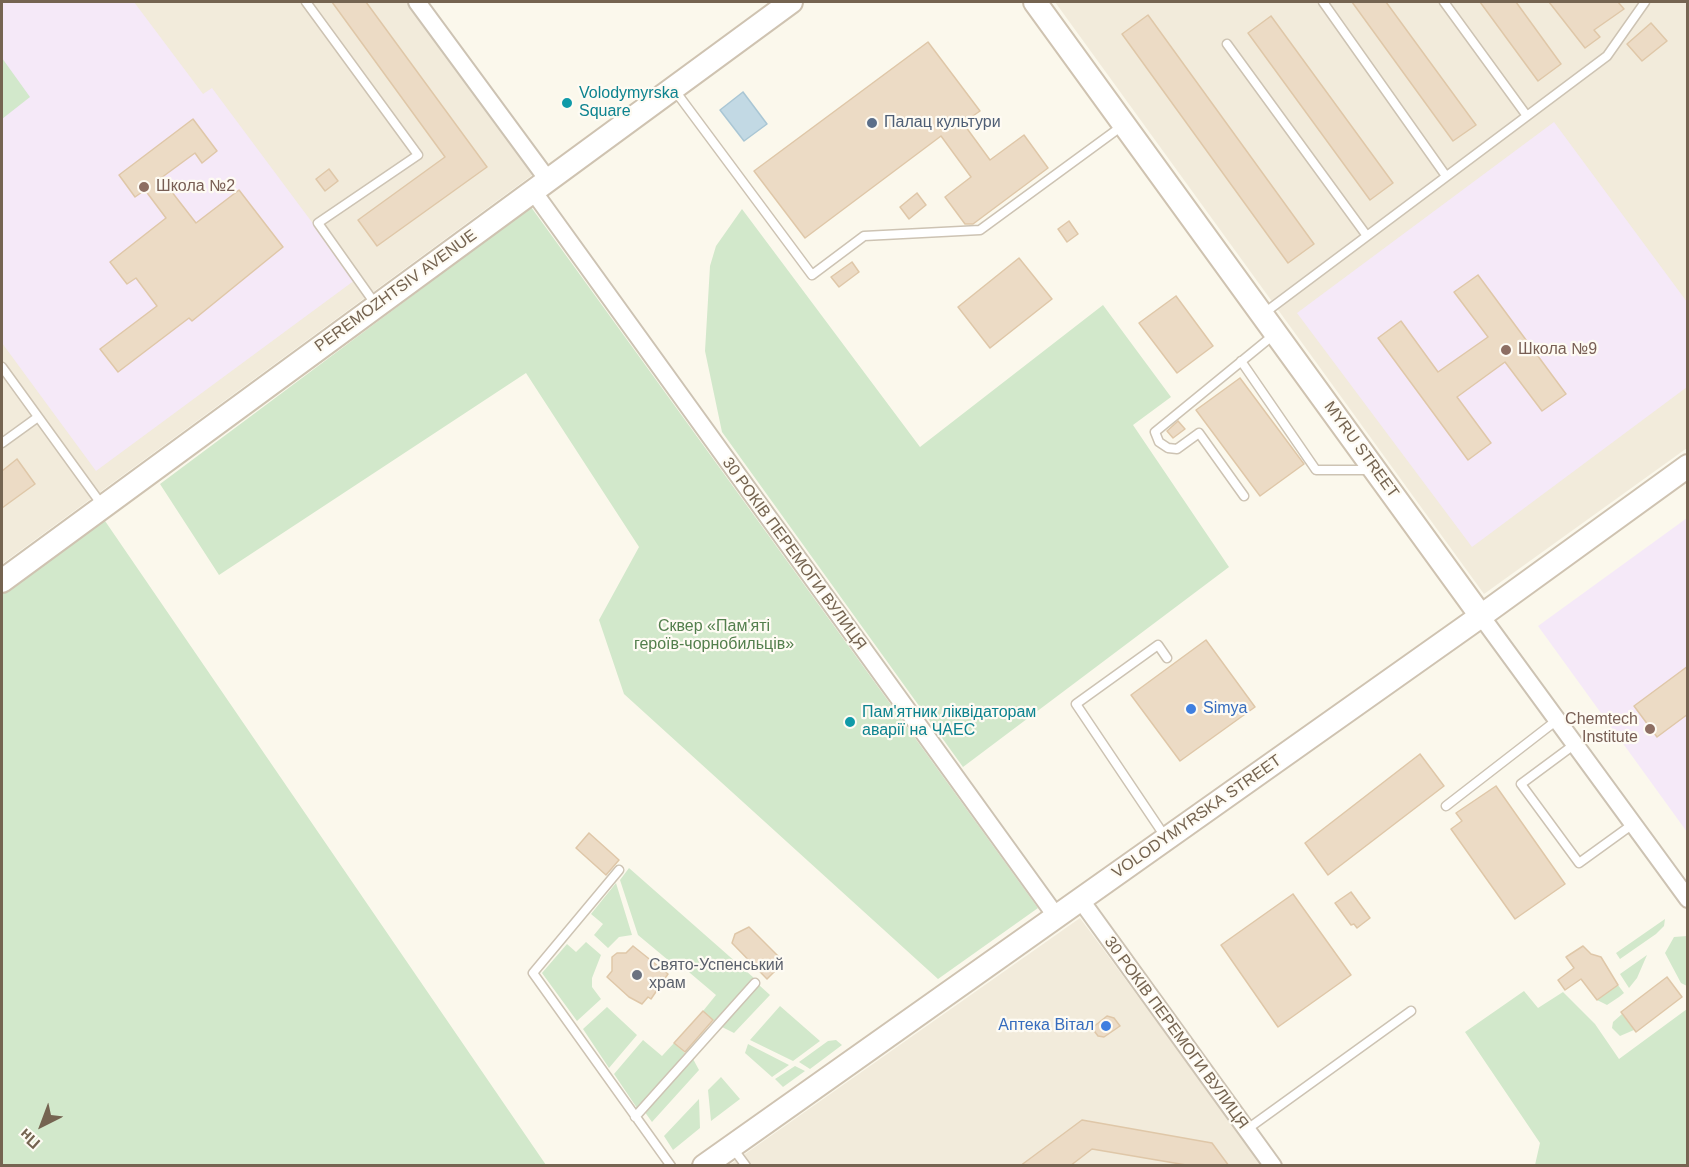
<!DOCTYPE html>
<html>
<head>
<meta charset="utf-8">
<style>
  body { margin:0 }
  #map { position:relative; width:1689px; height:1167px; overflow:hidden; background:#fbf8ec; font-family:Helvetica,sans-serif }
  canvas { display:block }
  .frame { position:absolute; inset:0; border:3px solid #756451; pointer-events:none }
  .north { position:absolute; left:12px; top:1095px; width:60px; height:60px; -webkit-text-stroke:4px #fefbf3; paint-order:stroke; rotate:222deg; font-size:16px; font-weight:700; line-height:24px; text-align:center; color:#756451 }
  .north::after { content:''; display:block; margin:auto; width:21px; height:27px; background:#756451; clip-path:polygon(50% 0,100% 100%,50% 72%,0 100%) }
</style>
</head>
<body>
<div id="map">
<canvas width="1689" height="1167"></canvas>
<div class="frame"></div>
<div class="north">Пн</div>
</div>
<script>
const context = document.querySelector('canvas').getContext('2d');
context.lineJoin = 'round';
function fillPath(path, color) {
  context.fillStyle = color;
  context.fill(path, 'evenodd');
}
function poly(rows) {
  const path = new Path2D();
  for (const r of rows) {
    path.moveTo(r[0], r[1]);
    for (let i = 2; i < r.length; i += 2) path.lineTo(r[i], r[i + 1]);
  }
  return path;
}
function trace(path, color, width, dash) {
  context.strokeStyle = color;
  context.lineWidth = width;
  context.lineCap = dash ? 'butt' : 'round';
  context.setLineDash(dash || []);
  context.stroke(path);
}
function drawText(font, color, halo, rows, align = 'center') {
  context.font = font + ' Helvetica,sans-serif';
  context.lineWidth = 4.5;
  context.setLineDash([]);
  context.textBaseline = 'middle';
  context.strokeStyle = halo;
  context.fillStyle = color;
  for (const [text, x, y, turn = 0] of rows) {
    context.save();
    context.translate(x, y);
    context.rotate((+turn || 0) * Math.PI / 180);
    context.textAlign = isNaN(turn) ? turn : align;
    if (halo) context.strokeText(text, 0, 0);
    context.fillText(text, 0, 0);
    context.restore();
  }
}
const residential = poly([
  [2,2,407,2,535,173,2,564],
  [1055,2,1687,2,1687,448,1484,594],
  [1080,918,1263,1165,728,1166]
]);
const education = poly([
  [2,2,134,2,203,94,212,88,355,280,96,471,2,343],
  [1554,122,1687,302,1687,387,1472,547,1297,313],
  [1687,518,1687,832,1538,626]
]);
const green = poly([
  [2,58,30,97,2,119],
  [531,207,1038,908,938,979,624,694,599,620,639,547,526,373,219,575,160,484],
  [742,209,920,447,1103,305,1171,397,1133,425,1229,567,963,767,722,432,705,351,710,266,716,246],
  [103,518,546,1165,2,1165,2,592],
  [629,868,754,978,715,1022,703,1011,716,995,677,962,674,965,638,935,620,880],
  [616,883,632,935,619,937,608,948,594,935,603,924,591,914],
  [1665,919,1664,926,1656,934,1620,959,1616,953],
  [1687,936,1688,936,1687,986,1681,983,1665,953,1674,937],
  [586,942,601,955,592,978,592,987,601,999,577,1021,542,973,567,944,576,952],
  [1647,955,1637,978,1629,988,1620,974],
  [759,985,770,995,734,1033,720,1026],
  [1618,985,1624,993,1619,997,1607,1005,1597,1000],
  [1524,991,1538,1008,1563,992,1595,1024,1619,1059,1687,1009,1687,1165,1535,1165,1540,1143,1465,1032],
  [780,1006,820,1041,793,1061,750,1040],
  [607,1007,637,1035,609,1068,583,1029],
  [1622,1014,1634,1030,1620,1036,1612,1028,1613,1022],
  [643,1040,662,1056,674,1043,686,1054,637,1108,614,1074],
  [836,1040,842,1045,810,1069,799,1062,828,1041],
  [748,1044,789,1065,772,1077,745,1053],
  [692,1057,699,1070,652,1122,644,1111],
  [795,1066,805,1071,783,1087,775,1079],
  [721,1077,740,1099,711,1121,708,1090],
  [699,1099,700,1128,673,1150,664,1136]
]);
const water = poly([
  [743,92,767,124,744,141,720,110,743,92]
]);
const building = poly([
  [332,2,366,2,487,167,377,246,358,220,445,157,332,2],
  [1352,2,1386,2,1476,125,1453,141,1352,2],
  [1480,2,1516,2,1561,64,1538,81,1480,2],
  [1549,2,1618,2,1624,9,1594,30,1600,37,1585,48,1549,2],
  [1148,15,1314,244,1288,263,1122,34,1148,15],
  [1271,16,1393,183,1370,200,1248,33,1271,16],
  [1651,23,1667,41,1642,61,1627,44,1651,23],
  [928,42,980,111,963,123,990,160,1024,135,1048,168,973,224,965,224,945,197,971,177,941,136,805,238,754,171,928,42],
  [193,119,217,151,202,163,195,153,161,178,196,223,239,190,283,247,192,321,189,318,118,372,100,349,157,306,136,278,127,284,110,262,166,218,145,190,135,197,119,175,193,119],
  [329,169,338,181,325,191,316,179,329,169],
  [917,193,926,205,909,219,900,207,917,193],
  [1069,221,1078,234,1067,242,1058,229,1069,221],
  [1019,258,1052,299,990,348,958,307,1019,258],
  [852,262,859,272,839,287,831,277,852,262],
  [1478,275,1566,394,1542,411,1505,362,1457,397,1491,443,1468,460,1378,338,1401,321,1438,372,1488,337,1454,292,1478,275],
  [1176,296,1213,346,1177,373,1139,323,1176,296],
  [1240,378,1304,464,1260,496,1196,410,1240,378],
  [1178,421,1185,429,1173,438,1167,431,1178,421],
  [17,459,35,484,2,508,2,471,17,459],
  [1206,640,1255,707,1180,761,1131,695,1206,640],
  [1688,666,1688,714,1657,737,1634,706,1688,666],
  [1420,754,1444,786,1328,875,1305,843,1420,754],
  [1496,786,1565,884,1515,919,1451,829,1462,821,1456,813,1496,786],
  [589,833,619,860,606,875,576,848,589,833],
  [1351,892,1370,918,1357,928,1354,924,1351,925,1335,903,1351,892],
  [1293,894,1351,975,1278,1027,1221,945,1293,894],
  [749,927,784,962,767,979,732,943,735,934,749,927],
  [633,946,668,974,651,999,648,997,642,1004,629,997,607,977,612,971,612,957,617,953,626,953,633,946],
  [1583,946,1591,954,1601,957,1618,985,1597,1000,1581,979,1565,990,1558,980,1574,968,1566,957,1583,946],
  [1667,977,1682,997,1636,1032,1621,1012,1667,977],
  [703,1011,713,1020,685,1052,674,1043,703,1011],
  [1107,1016,1114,1018,1120,1026,1104,1037,1098,1036,1092,1028,1107,1016],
  [1082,1120,1212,1143,1229,1166,1192,1166,1092,1149,1070,1166,1020,1166,1082,1120]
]);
const lane = poly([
  [306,2,418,155,318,223,376,305],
  [1323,2,1446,176],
  [1444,2,1527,116],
  [1227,44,1367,236],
  [673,88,812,275,864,236,980,230,1122,126],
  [1263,314,1607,56,1645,2],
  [1241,361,1316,470,1372,470],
  [2,367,102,505],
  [2,443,38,417],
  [1244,496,1199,433,1177,449,1168,448,1159,442,1155,432,1276,333],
  [1575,744,1521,784,1579,863,1633,824],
  [1446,806,1557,720],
  [1166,838,1076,704,1158,645,1167,658],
  [619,870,533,973,671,1166],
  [635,1117,755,983],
  [1246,1130,1411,1011],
  [732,1147,746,1166]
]);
const street = poly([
  [417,2,548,180],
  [533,191,1056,916],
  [1481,616,1688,899],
  [1080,899,1273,1166]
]);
const secondary = poly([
  [1035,2,1481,616],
  [2,581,791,2],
  [704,1166,1481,616,1688,466]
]);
const markers = [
  [567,103,6,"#0f9aa8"],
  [872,123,6,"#5c6f8a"],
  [144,187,6,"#8d6e63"],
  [1506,350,6,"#8d6e63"],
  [1191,709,6,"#3f7fe0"],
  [850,722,6,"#0f9aa8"],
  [1650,729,6,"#8d6e63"],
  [637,975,6,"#6b7280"],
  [1106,1026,6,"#3f7fe0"]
];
const cultureNames = [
  ["Volodymyrska",579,94],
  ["Square",579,112],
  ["Пам'ятник ліквідаторам",862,713],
  ["аварії на ЧАЕС",862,731]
];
const serviceNames = [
  ["Палац культури",884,123]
];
const educationNames = [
  ["Школа №2",156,187],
  ["Школа №9",1518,350],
  ["Chemtech",1638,720,"right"],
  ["Institute",1638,738,"right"]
];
const streetNames = [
  ["PEREMOZHTSIV AVENUE",396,291,-36],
  ["MYRU STREET",1361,450,54],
  ["30 РОКІВ ПЕРЕМОГИ ВУЛИЦЯ",794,554,54],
  ["VOLODYMYRSKA STREET",1197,817,-35],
  ["30 РОКІВ ПЕРЕМОГИ ВУЛИЦЯ",1176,1033,54]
];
const parkNames = [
  ["Сквер «Пам'яті",714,627],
  ["героїв-чорнобильців»",714,645]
];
const shopNames = [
  ["Simya",1203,709],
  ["Аптека Вітал",1094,1026,"right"]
];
const worshipNames = [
  ["Свято-Успенський",649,966],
  ["храм",649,984]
];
fillPath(residential, '#f2ebdb');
fillPath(education, '#f5e9f8');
fillPath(green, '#d2e8cb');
fillPath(water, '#c2d9e4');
trace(water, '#a9c6d4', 1.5);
fillPath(building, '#ecdbc5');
trace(building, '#dfc7a8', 1.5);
trace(lane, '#cdc3b3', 11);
trace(street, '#cdc3b3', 20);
trace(secondary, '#cfc3b1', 26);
trace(lane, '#fff', 8);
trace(street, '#fff', 16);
trace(secondary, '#fff', 22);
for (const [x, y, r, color] of markers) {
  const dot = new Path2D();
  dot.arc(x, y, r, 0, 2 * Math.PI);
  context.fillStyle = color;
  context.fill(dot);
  trace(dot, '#fefbf3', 2);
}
drawText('16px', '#0d838f', '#fefbf3', cultureNames, 'left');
drawText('16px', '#4e5e75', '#fefbf3', serviceNames, 'left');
drawText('16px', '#785e54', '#fefbf3', educationNames, 'left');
drawText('16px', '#756451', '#fefbf3', streetNames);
drawText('16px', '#537f4d', '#fefbf3', parkNames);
drawText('16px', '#366cbe', '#fefbf3', shopNames, 'left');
drawText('16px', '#5b616d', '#fefbf3', worshipNames, 'left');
</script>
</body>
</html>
